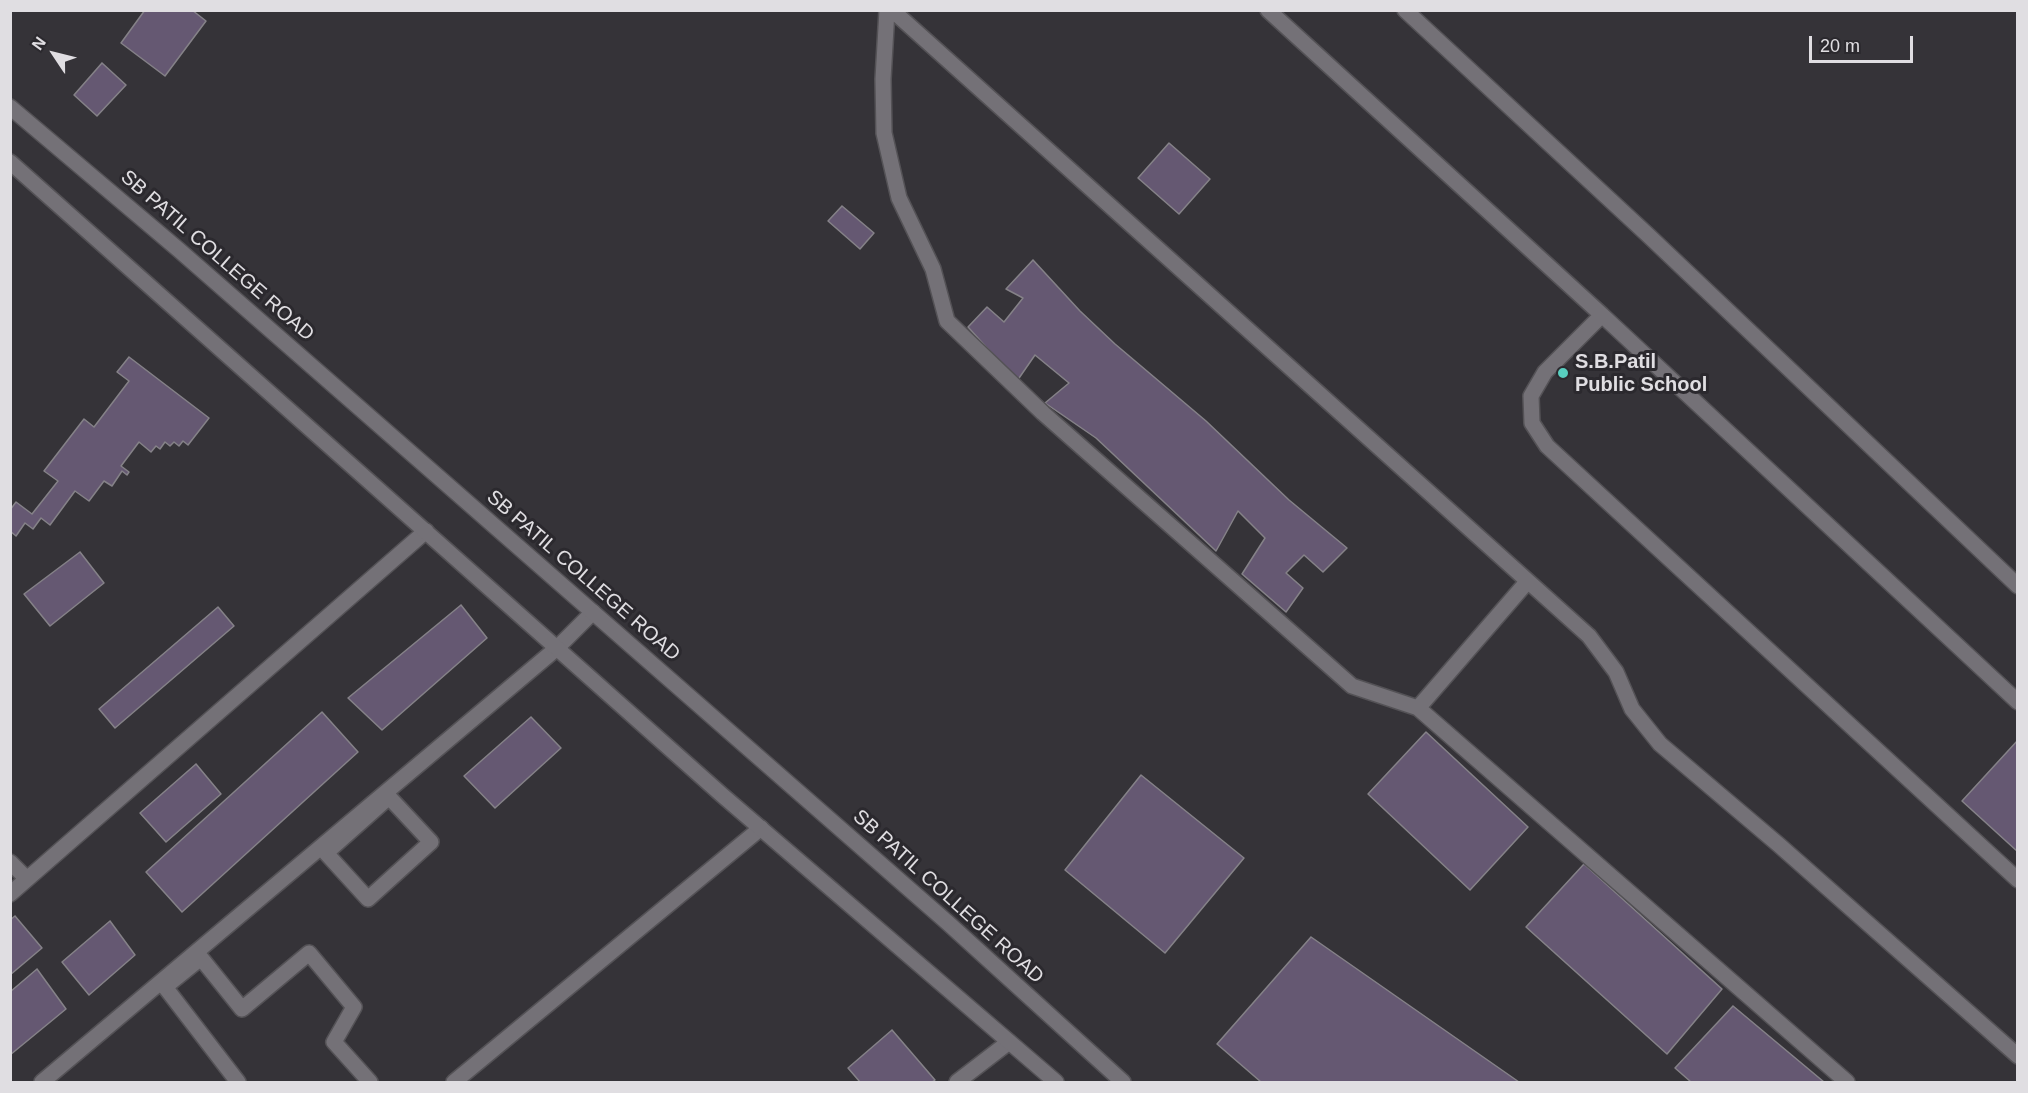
<!DOCTYPE html>
<html>
<head>
<meta charset="utf-8">
<style>
  body { margin:0 }
  #map { position:relative; width:2028px; height:1093px; overflow:hidden; background:#353338; font-family:Arial,sans-serif }
  canvas { display:block }
  .frame { position:absolute; inset:0; border:12px solid #e0dee2; pointer-events:none }
  .north { position:absolute; left:24px; top:24px; width:60px; height:60px; -webkit-text-stroke:4px #2b292e; paint-order:stroke; rotate:305deg; font-size:16px; font-weight:700; line-height:24px; text-align:center; color:#e0dee2 }
  .north::after { content:''; display:block; margin:auto; width:21px; height:27px; background:#e0dee2; clip-path:polygon(50% 0,100% 100%,50% 72%,0 100%) }
  .scale { position:absolute; left:1809px; top:36px; width:104px; height:27px; box-sizing:border-box; border:3px solid #e0dee2; border-top:0; padding-left:8px; font-size:18px; line-height:21px; white-space:nowrap; color:#e0dee2; -webkit-text-stroke:4px #2b292e; paint-order:stroke }
</style>
</head>
<body>
<div id="map">
<canvas width="2028" height="1093"></canvas>
<div class="frame"></div>
<div class="north">N</div>
<div class="scale">20 m</div>
</div>
<script>
const context = document.querySelector('canvas').getContext('2d');
context.lineJoin = 'round';
function fillPath(path, color) {
  context.fillStyle = color;
  context.fill(path, 'evenodd');
}
function poly(rows) {
  const path = new Path2D();
  for (const r of rows) {
    path.moveTo(r[0], r[1]);
    for (let i = 2; i < r.length; i += 2) path.lineTo(r[i], r[i + 1]);
  }
  return path;
}
function trace(path, color, width, dash) {
  context.strokeStyle = color;
  context.lineWidth = width;
  context.lineCap = dash ? 'butt' : 'round';
  context.setLineDash(dash || []);
  context.stroke(path);
}
function drawText(font, color, halo, rows, align = 'center') {
  context.font = font + ' Arial,sans-serif';
  context.lineWidth = 6;
  context.setLineDash([]);
  context.textBaseline = 'middle';
  context.strokeStyle = halo;
  context.fillStyle = color;
  for (const [text, x, y, turn = 0] of rows) {
    context.save();
    context.translate(x, y);
    context.rotate((+turn || 0) * Math.PI / 180);
    context.textAlign = isNaN(turn) ? turn : align;
    if (halo) context.strokeText(text, 0, 0);
    context.fillText(text, 0, 0);
    context.restore();
  }
}
const building = poly([
  [145,10,192,10,206,21,165,76,121,43,145,10],
  [102,63,126,85,97,116,74,95,102,63],
  [1169,143,1210,179,1179,214,1138,178,1169,143],
  [842,206,874,233,860,249,828,221,842,206],
  [1033,260,1080,311,1115,344,1206,421,1289,500,1347,548,1323,572,1304,555,1286,573,1303,588,1286,612,1242,574,1265,538,1238,511,1216,551,1096,438,1045,403,1069,383,1035,355,1017,381,968,327,987,307,1004,322,1023,298,1006,289,1033,260],
  [129,357,209,418,188,445,183,441,179,446,174,442,170,446,165,442,160,449,156,446,151,452,139,442,121,466,129,472,127,475,122,471,112,486,104,481,89,501,75,491,50,525,41,518,33,529,25,523,16,536,10,531,10,510,16,502,32,514,58,481,44,471,84,419,94,427,129,381,117,372,129,357],
  [80,552,104,583,50,626,24,594,80,552],
  [461,605,487,638,382,730,348,698,461,605],
  [218,607,234,626,115,728,99,709,218,607],
  [322,712,358,752,182,912,146,872,322,712],
  [531,717,561,748,495,808,464,776,531,717],
  [1426,732,1528,827,1470,890,1368,794,1426,732],
  [2018,740,2018,852,1962,801,2018,740],
  [196,764,221,794,166,842,140,813,196,764],
  [1141,775,1244,858,1165,953,1065,870,1141,775],
  [1584,864,1722,989,1667,1054,1526,927,1584,864],
  [15,916,42,948,10,975,10,920,15,916],
  [110,921,135,955,89,995,62,962,110,921],
  [1311,937,1519,1082,1261,1082,1217,1044,1311,937],
  [37,969,66,1009,10,1055,10,992,37,969],
  [1733,1006,1824,1082,1691,1082,1675,1068,1733,1006],
  [892,1030,935,1080,932,1082,860,1082,848,1068,892,1030]
]);
const service = poly([
  [1268,10,1602,315,1545,372,1531,396,1532,423,1547,446,2018,880],
  [1602,315,2018,702],
  [957,1082,1009,1042]
]);
const minor = poly([
  [887,10,883,79,884,133,899,198,933,269,947,321,1043,413,1352,686,1418,708,1847,1082],
  [892,10,1589,636,1616,672,1632,709,1660,744,1779,845,2018,1056],
  [1405,10,1649,236,2018,586],
  [1418,708,1527,582],
  [389,797,431,842,368,899,326,853,389,797],
  [10,862,27,879],
  [10,894,426,531],
  [42,1082,557,648,593,612],
  [238,1082,165,987,201,958,242,1009,309,953,354,1007,334,1042,370,1082],
  [454,1082,761,828]
]);
const tertiary = poly([
  [10,107,179,250,948,923,1123,1082],
  [10,162,722,795,1056,1082]
]);
const markers = [
  [1563,373,6,"#58cebf"]
];
const streetNames = [
  ["SB PATIL COLLEGE ROAD",217,256,41],
  ["SB PATIL COLLEGE ROAD",583,576,41],
  ["SB PATIL COLLEGE ROAD",948,897,42]
];
const poiNames = [
  ["S.B.Patil",1575,362],
  ["Public School",1575,385]
];
fillPath(building, '#655872');
trace(building, '#858288', 1.5);
trace(service, '#545256', 18);
trace(minor, '#545256', 18);
trace(tertiary, '#545256', 18);
trace(service, '#747177', 15);
trace(minor, '#747177', 15);
trace(tertiary, '#747177', 15);
for (const [x, y, r, color] of markers) {
  const dot = new Path2D();
  dot.arc(x, y, r, 0, 2 * Math.PI);
  context.fillStyle = color;
  context.fill(dot);
  trace(dot, '#2b292e', 2);
}
drawText('20px', '#e0dee2', '#2b292e', streetNames);
drawText('bold 20px', '#e0dee2', '#2b292e', poiNames, 'left');
</script>
</body>
</html>
